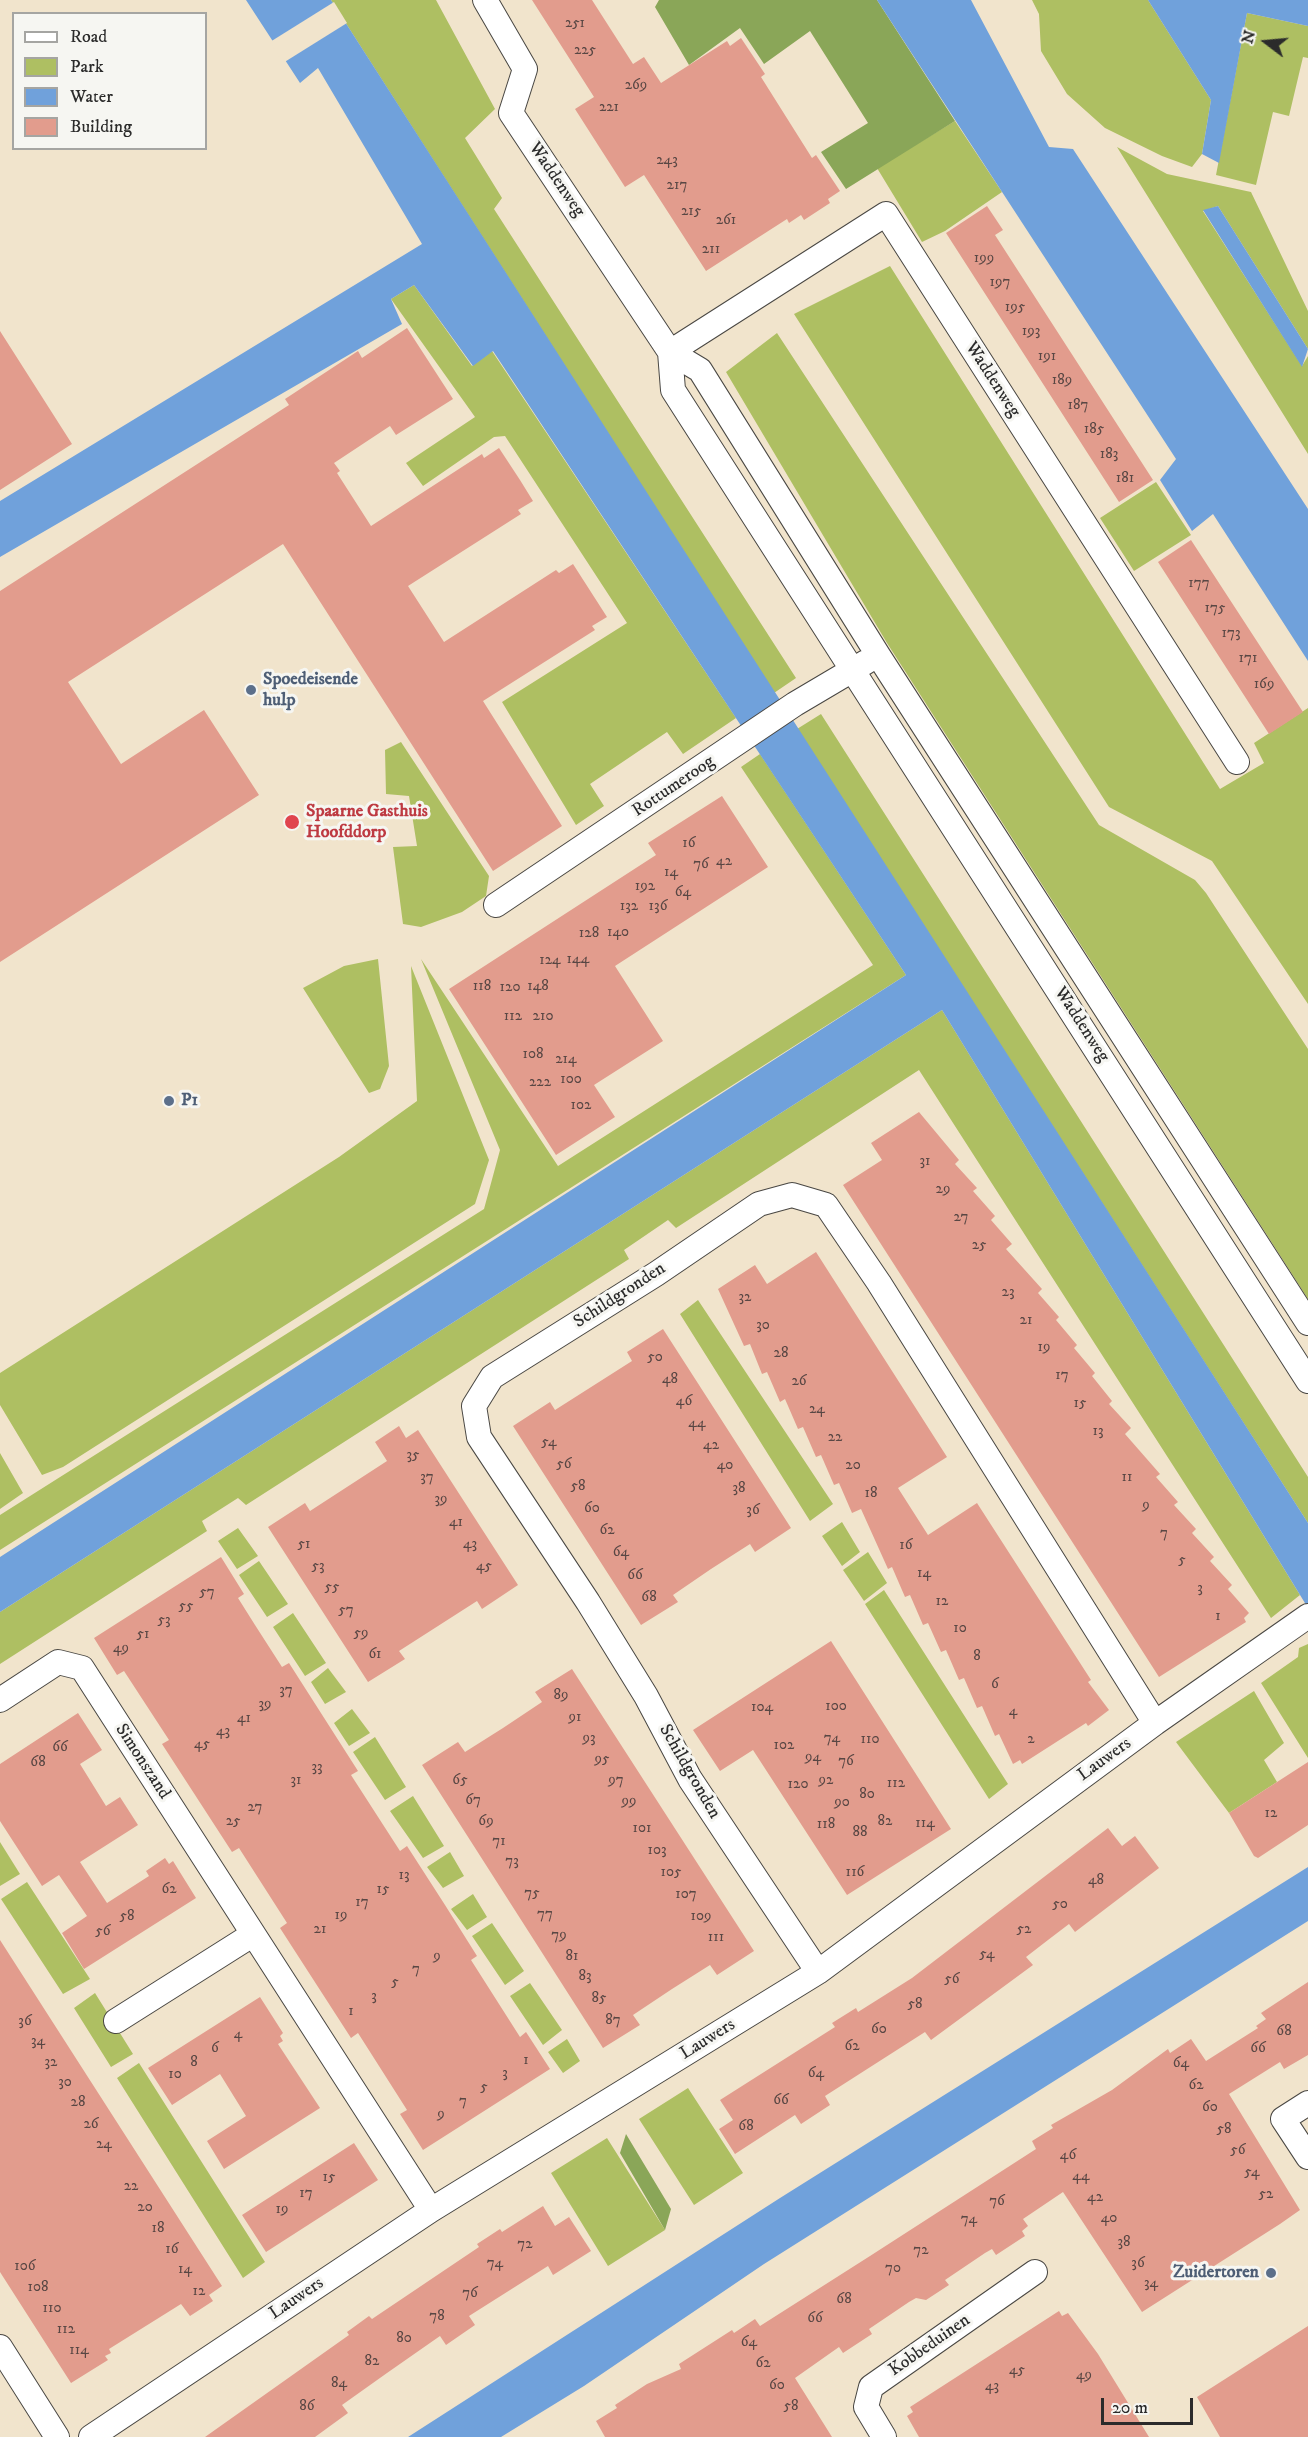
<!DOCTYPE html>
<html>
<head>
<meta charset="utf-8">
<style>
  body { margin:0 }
  #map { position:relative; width:1308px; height:2437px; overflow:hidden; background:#f1e4cc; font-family:"IM FELL DW Pica",serif }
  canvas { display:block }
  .legend { position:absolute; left:12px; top:12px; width:195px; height:138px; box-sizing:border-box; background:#f6f6f2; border:2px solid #a5a5a2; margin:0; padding:8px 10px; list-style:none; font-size:18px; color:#2b2b2b }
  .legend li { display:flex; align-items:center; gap:12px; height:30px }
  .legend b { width:30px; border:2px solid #a5a5a2 }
  .north { position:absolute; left:1236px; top:12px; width:60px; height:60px; -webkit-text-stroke:4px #f6f6f2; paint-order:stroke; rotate:286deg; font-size:16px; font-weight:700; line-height:24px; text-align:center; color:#2b2b2b }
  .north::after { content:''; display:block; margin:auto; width:21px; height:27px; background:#2b2b2b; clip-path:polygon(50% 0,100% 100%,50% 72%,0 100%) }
  .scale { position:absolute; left:1101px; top:2398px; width:92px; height:27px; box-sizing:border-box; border:3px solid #2b2b2b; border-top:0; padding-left:8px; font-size:18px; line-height:21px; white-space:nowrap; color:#2b2b2b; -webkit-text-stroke:4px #f6f6f2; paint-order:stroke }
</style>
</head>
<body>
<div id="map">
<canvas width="1308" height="2437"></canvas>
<ul class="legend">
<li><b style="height:8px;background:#fff"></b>Road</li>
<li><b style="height:16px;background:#aebf62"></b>Park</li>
<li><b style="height:16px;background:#70a1db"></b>Water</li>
<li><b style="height:16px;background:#e29c8d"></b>Building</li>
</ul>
<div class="north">N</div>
<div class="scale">20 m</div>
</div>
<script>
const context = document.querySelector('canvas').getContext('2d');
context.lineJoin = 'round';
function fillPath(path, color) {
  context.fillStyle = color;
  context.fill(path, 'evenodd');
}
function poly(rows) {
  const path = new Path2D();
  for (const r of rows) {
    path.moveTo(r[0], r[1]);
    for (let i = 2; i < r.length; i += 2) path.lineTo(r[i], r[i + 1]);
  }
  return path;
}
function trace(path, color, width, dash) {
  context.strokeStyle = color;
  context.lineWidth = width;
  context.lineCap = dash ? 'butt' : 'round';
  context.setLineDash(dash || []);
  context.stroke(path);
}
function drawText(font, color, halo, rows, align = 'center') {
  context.font = font + ' "IM FELL DW Pica",serif';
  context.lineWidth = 6;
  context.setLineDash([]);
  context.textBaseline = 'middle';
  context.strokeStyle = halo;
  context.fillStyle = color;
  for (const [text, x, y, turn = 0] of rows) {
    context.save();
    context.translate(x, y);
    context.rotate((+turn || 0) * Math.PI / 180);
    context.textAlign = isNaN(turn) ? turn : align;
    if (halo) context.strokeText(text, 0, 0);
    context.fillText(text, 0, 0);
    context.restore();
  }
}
const green = poly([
  [331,0,436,0,495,109,465,138,502,198,494,209,796,678,774,693],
  [1032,0,1148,0,1211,100,1202,154,1192,167,1162,156,1105,128,1067,94,1041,51,1039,14],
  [1247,13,1308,26,1308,58,1303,57,1289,116,1273,112,1256,185,1216,175],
  [955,121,1002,192,945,231,922,242,877,168],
  [1117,147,1167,174,1251,192,1308,311,1308,349,1218,206,1203,211,1302,366,1308,356,1308,454],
  [890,266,1220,789,1264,763,1254,743,1308,708,1308,1004,1212,861,1109,807,794,314],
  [414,285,472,366,492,351,736,718,683,754,667,732,590,784,604,806,576,825,502,702,627,623,505,436,494,437,423,486,406,463,475,417,391,299],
  [777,333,1099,825,1195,880,1206,893,1308,1049,1308,1299,887,643,726,372],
  [1156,482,1191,535,1134,571,1100,518],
  [821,714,1308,1477,1308,1523,797,729],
  [401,742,489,876,486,896,462,912,421,927,403,924,393,847,417,846,409,796,386,794,385,750],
  [760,754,906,975,0,1550,0,1515,484,1209,500,1150,421,959,558,1166,873,965,741,767],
  [378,959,389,1066,380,1089,369,1093,303,988,344,966],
  [411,966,489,1160,475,1204,63,1467,42,1475,0,1405,0,1373,339,1157,417,1101],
  [942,1010,1300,1595,1271,1618,919,1070,676,1228,668,1220,624,1250,629,1259,246,1505,238,1498,202,1521,207,1531,0,1664,0,1612],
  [698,1300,833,1504,810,1521,680,1314],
  [0,1453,23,1493,0,1509],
  [842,1522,860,1552,842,1566,822,1536],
  [238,1528,258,1556,237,1569,218,1541],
  [868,1552,887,1583,864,1601,843,1570],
  [259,1561,288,1604,267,1617,239,1575],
  [884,1590,1008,1784,989,1799,865,1604],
  [293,1613,326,1663,305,1676,273,1627],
  [1308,1644,1308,1758,1261,1683,1298,1657,1299,1648],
  [328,1668,346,1692,325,1704,311,1682],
  [1254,1691,1284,1743,1264,1760,1277,1782,1229,1813,1176,1742],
  [352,1709,370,1733,349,1746,334,1723],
  [375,1737,406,1787,385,1800,353,1752],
  [413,1796,444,1846,423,1858,390,1811],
  [0,1842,20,1874,0,1886],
  [450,1852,464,1876,443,1888,427,1867],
  [27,1882,90,1979,63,1994,1,1899],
  [473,1894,487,1917,467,1930,451,1909],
  [492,1923,524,1971,505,1985,472,1936],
  [530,1983,562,2030,543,2045,510,1996],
  [95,1993,133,2054,111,2067,74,2008],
  [567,2039,580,2061,563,2073,548,2052],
  [139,2063,265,2262,243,2278,117,2078],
  [688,2088,743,2173,694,2205,639,2119],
  [607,2138,665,2230,608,2266,551,2173]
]);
const forest = poly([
  [659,0,877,0,955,121,846,189,821,152,868,123,810,31,764,64,740,28,689,65,655,7],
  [626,2134,671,2209,665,2230,620,2153]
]);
const water = poly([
  [246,0,331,0,1308,1523,1308,1608,942,1010,0,1612,0,1557,906,975,493,351,473,366,414,285,391,299,402,324,0,557,0,501,422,244,318,68,300,83],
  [877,0,971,0,1049,147,1073,149,1308,509,1308,661,1213,514,1192,531,1160,480,1176,459],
  [1148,0,1308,0,1308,26,1247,13,1219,163,1202,154,1211,100],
  [1218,206,1308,349,1302,367,1203,210],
  [1308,1867,1308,1921,764,2264,584,2386,501,2437,408,2437,780,2198]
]);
const pier = poly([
  [334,2,347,23,283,63,270,42]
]);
const building = poly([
  [532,0,592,0,633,64,644,57,661,83,727,41,730,46,741,38,765,74,761,77,812,158,816,155,840,191,828,199,830,203,804,220,801,215,789,223,787,219,706,271,644,175,625,187,598,145,575,109,594,97],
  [987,206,1003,230,995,235,1153,480,1119,502,946,233],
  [407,328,453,399,396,435,390,426,334,463,340,471,337,473,371,526,482,454,484,458,499,448,520,480,533,501,518,510,521,514,408,586,444,642,556,570,559,573,573,564,607,617,592,626,595,630,483,701,562,826,493,871,283,544,68,682,121,764,204,710,259,795,0,962,0,591,289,405,285,399,358,351,362,358],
  [0,331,72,444,0,490],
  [1191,540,1303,712,1269,734,1158,562],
  [722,796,768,867,615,966,663,1041,594,1085,615,1117,556,1155,449,989,656,855,648,843],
  [919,1112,959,1160,955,1164,977,1188,973,1191,995,1216,991,1220,1012,1244,1006,1249,1042,1289,1038,1293,1059,1317,1056,1320,1077,1345,1074,1348,1095,1373,1092,1376,1112,1401,1109,1404,1131,1428,1125,1434,1160,1474,1156,1477,1178,1502,1174,1505,1196,1529,1192,1533,1214,1557,1210,1561,1232,1585,1228,1589,1249,1613,1244,1618,1246,1622,1159,1677,843,1185,882,1160,871,1143],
  [816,1252,947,1457,898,1488,928,1535,977,1503,1091,1680,1088,1682,1109,1710,1088,1726,1086,1723,1022,1764,1020,1760,1013,1764,999,1734,995,1736,982,1706,977,1708,964,1678,959,1680,946,1650,941,1652,928,1623,923,1625,910,1595,905,1597,892,1567,888,1569,861,1509,852,1513,839,1483,834,1485,821,1455,816,1457,803,1427,798,1429,785,1399,780,1402,767,1372,762,1374,750,1344,744,1346,718,1289,755,1265,767,1284],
  [663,1329,791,1528,755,1552,750,1544,711,1569,673,1595,678,1602,641,1625,513,1426,550,1402,555,1410,632,1361,627,1352],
  [399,1426,406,1438,418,1430,518,1585,482,1609,477,1601,399,1651,405,1659,368,1682,268,1527,305,1503,310,1511,387,1461,375,1442],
  [221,1557,244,1594,238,1598,255,1625,282,1667,289,1663,358,1771,351,1775,400,1851,407,1846,445,1905,477,1956,471,1960,520,2037,526,2032,550,2069,423,2150,400,2114,407,2110,358,2033,351,2038,280,1928,287,1923,239,1848,232,1852,162,1744,169,1740,124,1671,117,1675,94,1638],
  [831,1641,951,1829,847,1895,753,1750,720,1771,693,1730],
  [572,1669,754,1951,717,1975,710,1965,672,1989,633,2015,640,2025,603,2048,422,1765,458,1742,465,1752,503,1728,542,1702,535,1692],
  [78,1713,102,1750,80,1764,106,1806,120,1797,138,1825,80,1862,107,1903,149,1876,146,1871,165,1858,169,1864,173,1861,196,1898,84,1969,62,1933,87,1916,59,1875,42,1886,0,1821,0,1764],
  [1308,1762,1308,1825,1258,1858,1254,1856,1229,1813],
  [1108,1828,1122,1846,1135,1836,1159,1868,1075,1932,1069,1924,1048,1940,1026,1957,1033,1965,931,2040,925,2032,825,2096,830,2105,801,2124,795,2115,735,2154,719,2129,733,2120,720,2100,835,2027,832,2023,856,2008,858,2012,912,1978],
  [0,1940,222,2286,209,2295,213,2301,190,2316,181,2304,109,2349,111,2353,105,2356,108,2360,71,2383,0,2272],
  [1308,1982,1308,2055,1284,2069,1280,2062,1229,2094,1300,2210,1280,2224,1142,2312,1063,2192,1023,2219,1028,2226,1022,2231,1025,2236,996,2255,992,2249,985,2253,945,2280,949,2285,926,2300,916,2298,909,2302,869,2329,872,2334,843,2353,839,2347,795,2378,832,2437,605,2437,596,2421,617,2408,615,2405,647,2384,681,2369,679,2364,732,2330,734,2333,755,2319,760,2326,870,2256,1036,2149,1032,2141,1053,2128,1051,2125,1112,2090,1168,2049,1170,2053,1191,2039,1206,2061,1258,2028,1256,2026,1266,2019,1261,2013],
  [260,1997,283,2033,280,2036,283,2041,278,2044,320,2108,224,2169,207,2141,246,2116,220,2074,172,2105,148,2068],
  [354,2143,378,2180,266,2252,242,2215],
  [543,2206,555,2226,569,2217,591,2251,553,2275,548,2266,469,2316,475,2325,446,2345,440,2336,387,2373,342,2405,348,2413,315,2437,205,2437,349,2335,347,2332,369,2316,372,2319,479,2247,477,2244,500,2229,502,2232],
  [1059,2311,1062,2316,1068,2313,1098,2354,1149,2437,919,2437,907,2416,913,2412,910,2407],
  [1308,2326,1308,2437,1220,2437,1197,2397]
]);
const street = poly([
  [485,0,525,69,511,113,670,352,700,370,878,655,1308,1323],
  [670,352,673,390,1308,1381],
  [670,352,886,214,1237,762],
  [496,905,795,704,866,662],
  [0,1700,58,1662,82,1668,431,2210],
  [818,1972,690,1779,646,1696,588,1602,479,1437,474,1406,492,1377,656,1274,759,1204,792,1195,826,1205,879,1283,1155,1723],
  [116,2021,252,1935],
  [1308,2103,1283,2119,1308,2157],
  [0,2347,57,2437],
  [91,2437,431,2210,818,1972,1155,1723,1308,1616],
  [884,2437,866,2407,871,2387,1035,2272]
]);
const markers = [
  [251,690,6,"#5c6f8a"],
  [292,822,8,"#e0444e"],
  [169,1101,6,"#5c6f8a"],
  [1271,2273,6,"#5c6f8a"]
];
const numberNames = [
  ["251",575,24],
  ["225",585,51],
  ["269",636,86],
  ["221",609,108],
  ["243",667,161],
  ["217",677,186],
  ["215",691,212],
  ["261",726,221],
  ["211",711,250],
  ["199",984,259],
  ["197",1000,283],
  ["195",1015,308],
  ["193",1031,332],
  ["191",1047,357],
  ["189",1062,381],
  ["187",1078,406],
  ["185",1094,430],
  ["183",1109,455],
  ["181",1125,479],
  ["177",1199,584],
  ["175",1215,609],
  ["173",1231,634],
  ["171",1248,659],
  ["169",1264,685],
  ["16",689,844],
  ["42",724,862],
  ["76",701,865],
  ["14",671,873],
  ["192",645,887],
  ["64",683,893],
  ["132",629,907],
  ["136",658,907],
  ["140",618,933],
  ["128",589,934],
  ["144",578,960],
  ["124",550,961],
  ["118",482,987],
  ["148",538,987],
  ["120",510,988],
  ["112",513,1017],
  ["210",543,1017],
  ["108",533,1055],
  ["214",566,1060],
  ["100",571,1080],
  ["222",540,1083],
  ["102",581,1106],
  ["31",925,1162],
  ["29",943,1190],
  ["27",961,1218],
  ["25",979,1246],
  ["23",1008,1293],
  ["32",745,1298],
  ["21",1026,1321],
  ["30",763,1326],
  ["19",1044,1348],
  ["28",781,1354],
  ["50",655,1358],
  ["17",1062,1376],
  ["48",670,1380],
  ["26",799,1382],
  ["46",684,1402],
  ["15",1080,1404],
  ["24",817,1410],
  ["44",697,1424],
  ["13",1098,1432],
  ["22",835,1438],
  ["54",549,1443],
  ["42",711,1446],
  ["35",413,1456],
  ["56",564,1465],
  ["40",725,1466],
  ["20",853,1466],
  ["37",427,1478],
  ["11",1127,1478],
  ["58",578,1487],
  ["38",739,1489],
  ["18",871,1494],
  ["39",441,1500],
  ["9",1146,1506],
  ["60",592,1509],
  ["36",753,1511],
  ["41",456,1523],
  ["62",607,1531],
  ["7",1164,1534],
  ["51",304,1545],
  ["43",470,1545],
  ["16",906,1546],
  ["64",621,1553],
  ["5",1182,1561],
  ["53",318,1567],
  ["45",484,1567],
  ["14",924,1574],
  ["66",635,1576],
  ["55",332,1588],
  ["3",1200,1589],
  ["57",207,1593],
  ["68",649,1598],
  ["12",942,1602],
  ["55",186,1607],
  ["57",346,1611],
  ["1",1218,1617],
  ["53",164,1621],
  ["10",960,1629],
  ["59",361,1634],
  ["51",143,1635],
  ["49",121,1649],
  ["61",375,1655],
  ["8",977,1657],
  ["6",995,1685],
  ["37",286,1691],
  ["89",561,1696],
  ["39",265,1705],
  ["100",836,1707],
  ["104",762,1708],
  ["4",1013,1712],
  ["91",575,1718],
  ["41",244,1719],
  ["43",223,1732],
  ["93",589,1739],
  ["74",832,1739],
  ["110",870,1740],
  ["2",1031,1740],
  ["45",202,1745],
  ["102",784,1746],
  ["66",60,1748],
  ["94",813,1758],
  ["95",602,1760],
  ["76",846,1762],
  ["68",38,1763],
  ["33",317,1768],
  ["31",296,1781],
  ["65",460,1781],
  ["97",616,1781],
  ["92",826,1781],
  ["112",896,1784],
  ["120",798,1785],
  ["80",867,1795],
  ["67",473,1801],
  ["99",629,1802],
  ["90",842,1803],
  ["27",255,1808],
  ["12",1271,1814],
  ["25",233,1822],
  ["69",486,1822],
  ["82",885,1822],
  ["114",925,1824],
  ["118",826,1825],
  ["101",642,1829],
  ["88",860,1833],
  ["71",499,1842],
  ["103",657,1851],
  ["73",512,1862],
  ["105",671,1873],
  ["116",855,1873],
  ["13",404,1876],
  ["48",1096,1881],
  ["62",169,1890],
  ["15",383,1890],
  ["75",532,1894],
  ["107",686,1895],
  ["17",362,1903],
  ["50",1060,1905],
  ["77",545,1915],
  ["19",341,1916],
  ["58",127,1917],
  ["109",701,1917],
  ["21",320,1930],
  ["52",1024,1930],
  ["56",103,1932],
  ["79",559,1936],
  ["111",716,1938],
  ["54",987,1955],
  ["9",437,1957],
  ["81",572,1957],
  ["7",416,1970],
  ["83",585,1977],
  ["56",952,1980],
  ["5",395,1983],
  ["3",374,1997],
  ["85",599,1999],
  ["58",915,2005],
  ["1",351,2012],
  ["87",613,2021],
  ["36",25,2022],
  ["60",879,2030],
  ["68",1284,2032],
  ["4",238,2035],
  ["34",38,2042],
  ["62",852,2047],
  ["6",215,2049],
  ["66",1258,2049],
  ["1",526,2061],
  ["32",51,2063],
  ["8",194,2063],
  ["64",1181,2064],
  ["3",505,2074],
  ["64",816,2074],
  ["10",175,2075],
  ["30",65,2083],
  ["62",1196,2086],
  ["5",484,2088],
  ["66",781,2101],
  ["7",463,2102],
  ["28",78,2103],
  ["60",1210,2108],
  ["9",441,2115],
  ["26",91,2125],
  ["68",746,2127],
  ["58",1224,2130],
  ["24",104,2145],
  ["56",1238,2151],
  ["46",1068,2156],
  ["54",1252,2173],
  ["44",1081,2177],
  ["15",329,2178],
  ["22",131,2187],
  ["17",306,2194],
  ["52",1266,2195],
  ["42",1095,2198],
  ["76",997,2202],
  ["20",145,2208],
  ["19",282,2210],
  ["40",1109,2219],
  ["74",969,2220],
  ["18",158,2229],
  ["38",1124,2243],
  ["72",525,2245],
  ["16",172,2250],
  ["72",921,2251],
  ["74",495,2264],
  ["36",1138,2264],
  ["106",25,2267],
  ["70",893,2269],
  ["14",185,2270],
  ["34",1151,2284],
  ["108",38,2288],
  ["12",199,2292],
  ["76",470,2294],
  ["68",844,2300],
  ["110",52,2309],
  ["78",437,2317],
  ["66",815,2319],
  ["112",66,2330],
  ["80",404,2339],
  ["64",749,2343],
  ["114",79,2351],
  ["82",372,2362],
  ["62",763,2364],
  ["45",1017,2371],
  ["49",1084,2376],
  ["84",339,2384],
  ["60",777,2386],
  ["43",992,2387],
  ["86",307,2407],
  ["58",791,2407]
];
const streetNames = [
  ["Waddenweg",556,180,56],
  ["Waddenweg",992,380,57],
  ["Rottumeroog",674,787,-34],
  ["Waddenweg",1081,1025,57],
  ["Schildgronden",620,1296,-33],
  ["Lauwers",1105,1760,-36],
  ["Simonszand",142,1762,57],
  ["Schildgronden",689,1772,60],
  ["Lauwers",708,2040,-32],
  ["Lauwers",297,2299,-34],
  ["Kobbeduinen",930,2346,-35]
];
const serviceNames = [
  ["Spoedeisende",263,680],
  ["hulp",263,701],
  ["P1",181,1101],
  ["Zuidertoren",1259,2273,"right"]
];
const healthNames = [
  ["Spaarne Gasthuis",306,812],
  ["Hoofddorp",306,833]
];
fillPath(green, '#aebf62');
fillPath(forest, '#8aa658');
fillPath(water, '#70a1db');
fillPath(pier, '#f1e4cc');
fillPath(building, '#e29c8d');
trace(street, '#494743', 26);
trace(street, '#fff', 24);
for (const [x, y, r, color] of markers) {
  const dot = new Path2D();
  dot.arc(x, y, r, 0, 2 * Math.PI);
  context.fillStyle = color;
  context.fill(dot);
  trace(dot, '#f6f6f2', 2);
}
drawText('15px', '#594744', null, numberNames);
drawText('18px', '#2b2b2b', '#f6f6f2', streetNames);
drawText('bold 18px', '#4e5e75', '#f6f6f2', serviceNames, 'left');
drawText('bold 18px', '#be3a42', '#f6f6f2', healthNames, 'left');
</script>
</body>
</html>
